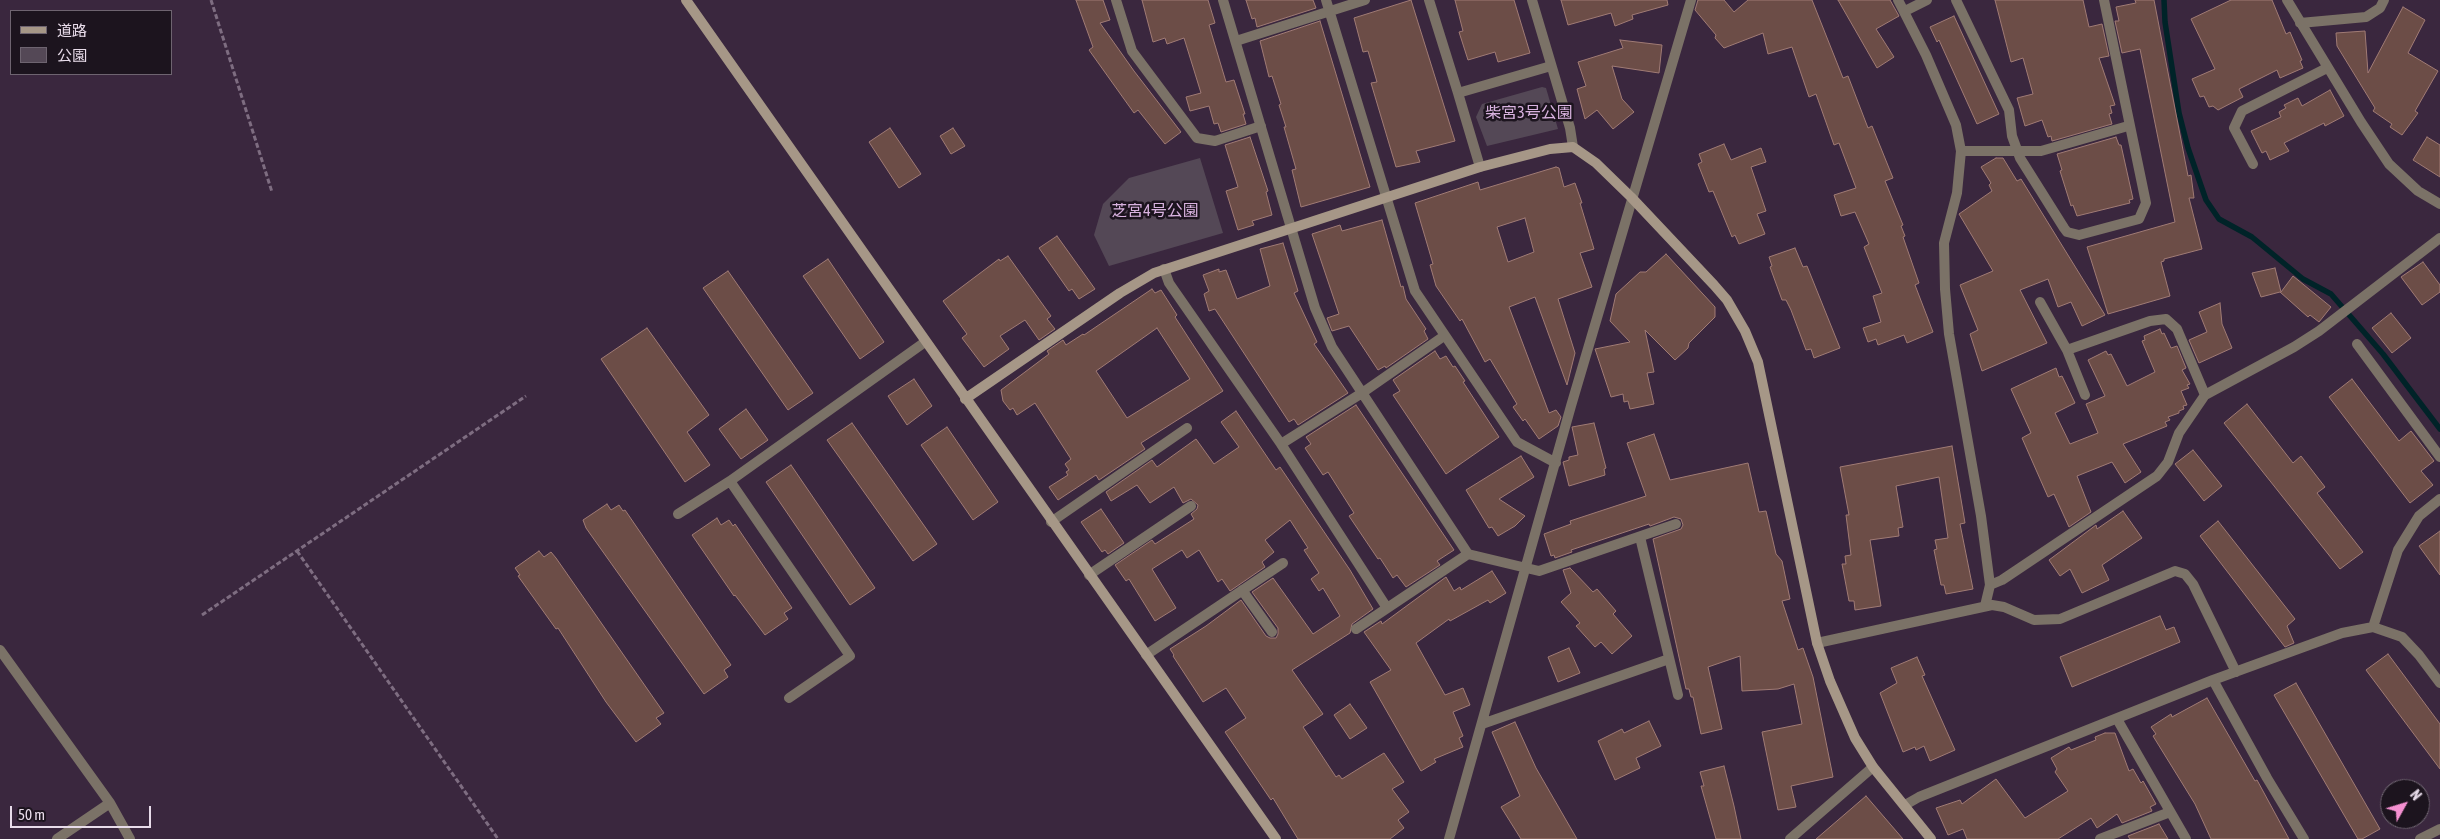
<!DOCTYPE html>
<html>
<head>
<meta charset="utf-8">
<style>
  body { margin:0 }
  #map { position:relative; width:2440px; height:839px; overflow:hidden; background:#3a273e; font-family:"Asap Condensed","Noto Sans JP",sans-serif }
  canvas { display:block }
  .legend { position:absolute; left:10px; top:10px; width:162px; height:65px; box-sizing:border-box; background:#1c141e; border:1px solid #6e6470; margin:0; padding:6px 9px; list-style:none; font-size:15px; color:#e8dcea }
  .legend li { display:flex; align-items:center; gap:10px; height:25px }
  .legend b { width:25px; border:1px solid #6e6470 }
  .north { position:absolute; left:2380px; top:779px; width:50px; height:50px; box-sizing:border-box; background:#1c141e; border:1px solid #6e6470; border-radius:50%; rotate:51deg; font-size:14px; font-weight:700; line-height:20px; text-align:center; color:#e8dcea }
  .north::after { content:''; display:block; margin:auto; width:18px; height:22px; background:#f590d1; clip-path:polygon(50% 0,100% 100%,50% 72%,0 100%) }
  .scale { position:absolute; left:10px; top:806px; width:141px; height:22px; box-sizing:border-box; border:2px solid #e8dcea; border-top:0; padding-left:6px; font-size:15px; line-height:18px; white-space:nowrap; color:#e8dcea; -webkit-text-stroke:4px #1c141e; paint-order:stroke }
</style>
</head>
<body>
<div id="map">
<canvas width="2440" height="839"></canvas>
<ul class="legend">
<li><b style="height:6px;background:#a69787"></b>道路</li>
<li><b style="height:14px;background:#544856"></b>公園</li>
</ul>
<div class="north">N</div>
<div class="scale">50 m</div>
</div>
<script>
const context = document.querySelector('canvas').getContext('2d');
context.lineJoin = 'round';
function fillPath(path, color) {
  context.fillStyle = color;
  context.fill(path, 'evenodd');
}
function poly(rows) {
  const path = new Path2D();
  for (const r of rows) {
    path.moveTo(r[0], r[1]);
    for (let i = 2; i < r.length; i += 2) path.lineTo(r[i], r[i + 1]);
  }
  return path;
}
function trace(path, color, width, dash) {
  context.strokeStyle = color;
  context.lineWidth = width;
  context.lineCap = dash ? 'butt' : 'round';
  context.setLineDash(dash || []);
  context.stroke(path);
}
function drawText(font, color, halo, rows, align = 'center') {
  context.font = font + ' "Asap Condensed","Noto Sans JP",sans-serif';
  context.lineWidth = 5;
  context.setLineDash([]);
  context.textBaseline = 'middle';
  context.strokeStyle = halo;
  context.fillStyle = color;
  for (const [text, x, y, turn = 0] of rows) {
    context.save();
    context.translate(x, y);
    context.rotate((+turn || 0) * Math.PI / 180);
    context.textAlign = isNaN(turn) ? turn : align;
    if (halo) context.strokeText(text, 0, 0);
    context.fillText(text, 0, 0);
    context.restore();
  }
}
const green = poly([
  [1542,87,1546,88,1558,129,1487,146,1476,117,1482,104],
  [1200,158,1223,233,1109,266,1094,235,1103,204,1129,178]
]);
const stream = poly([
  [2164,0,2165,22,2179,113,2188,148,2206,200,2219,219,2252,237,2303,279,2331,294,2383,354,2440,429]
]);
const building = poly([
  [1076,0,1103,0,1110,20,1100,23,1134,71,1181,132,1165,144,1138,110,1134,113,1089,50,1093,47,1076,0],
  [1142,0,1208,0,1215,23,1209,25,1226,82,1234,80,1245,114,1243,114,1246,124,1221,132,1218,123,1214,124,1209,106,1190,111,1186,97,1201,93,1184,38,1167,44,1165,38,1153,42,1142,0],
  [1246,0,1313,0,1316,8,1257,27,1255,18,1252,19,1246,0],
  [1411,0,1455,141,1416,151,1420,162,1396,167,1371,83,1377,82,1368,51,1363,52,1354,18,1411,0],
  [1455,0,1514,0,1530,53,1498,62,1495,52,1468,60,1459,32,1463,31,1455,0],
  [1561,0,1667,0,1668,5,1632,15,1633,19,1615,26,1611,13,1568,25,1561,0],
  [1698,0,1724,0,1734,12,1748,0,1812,0,1843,78,1848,76,1868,128,1872,126,1893,178,1885,181,1903,225,1901,226,1905,236,1903,237,1919,283,1915,285,1933,332,1907,343,1904,335,1878,345,1876,339,1868,342,1863,328,1881,322,1873,296,1882,293,1864,247,1869,244,1855,212,1841,216,1834,195,1856,188,1839,143,1834,145,1816,94,1809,97,1792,47,1768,54,1763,33,1724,48,1715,38,1716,35,1695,10,1698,0],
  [1838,0,1890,0,1899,16,1876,29,1894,57,1877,68,1838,0],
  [1995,0,2083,0,2089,27,2102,24,2109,56,2099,58,2115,105,2110,106,2112,113,2109,114,2112,124,2052,141,2051,136,2048,137,2042,120,2025,126,2017,98,2033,94,2023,58,2011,62,1995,0],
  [2135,0,2154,0,2188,176,2191,175,2194,198,2189,198,2202,249,2164,259,2164,261,2161,262,2170,296,2108,314,2087,247,2175,222,2140,49,2122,53,2115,21,2119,21,2116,7,2136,3,2135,0],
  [2231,0,2272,0,2286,34,2290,32,2302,60,2300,61,2303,68,2280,78,2277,70,2239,89,2243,97,2218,110,2213,106,2209,107,2204,96,2200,97,2192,79,2215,69,2191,19,2231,0],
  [2403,7,2425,20,2408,53,2438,71,2415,111,2418,113,2402,135,2390,127,2392,124,2373,111,2375,108,2337,46,2336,33,2365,31,2368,73,2403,7],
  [1954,16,1999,114,1977,124,1939,40,1937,42,1930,27,1954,16],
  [1320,21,1370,187,1301,207,1292,170,1296,169,1284,127,1286,127,1279,105,1281,104,1272,76,1269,77,1260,41,1320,21],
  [1620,40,1662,45,1659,73,1612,66,1622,99,1634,112,1613,129,1597,110,1585,119,1577,89,1586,86,1578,62,1623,48,1620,40],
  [2330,90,2344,116,2325,126,2324,123,2284,143,2289,151,2270,160,2266,151,2262,153,2251,131,2281,117,2279,112,2286,108,2284,105,2298,98,2302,106,2330,90],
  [890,128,921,174,899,188,869,142,890,128],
  [953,128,965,146,951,154,940,136,953,128],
  [1250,137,1268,191,1266,192,1272,215,1252,221,1254,225,1238,230,1226,191,1238,187,1225,145,1250,137],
  [2116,137,2119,145,2121,145,2133,199,2129,200,2130,203,2077,216,2073,205,2071,206,2060,171,2062,170,2057,154,2116,137],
  [2427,137,2440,145,2440,177,2413,160,2427,137],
  [1724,144,1731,160,1761,148,1766,162,1751,167,1766,211,1757,214,1765,234,1739,244,1735,235,1732,237,1713,191,1709,192,1698,164,1702,162,1699,154,1724,144],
  [1996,158,2003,158,2017,181,2021,179,2105,315,2082,326,2071,302,2058,307,2048,279,2020,290,2047,343,1982,371,1970,334,1978,330,1960,285,1993,271,1959,214,1992,191,1989,185,1991,183,1981,167,1996,158],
  [1556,167,1559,168,1564,187,1575,183,1582,203,1580,203,1594,249,1580,253,1592,287,1558,299,1575,353,1567,385,1535,297,1509,307,1549,413,1556,410,1561,417,1558,426,1539,439,1525,419,1523,421,1513,407,1517,404,1490,359,1485,362,1462,319,1460,321,1436,286,1430,265,1433,264,1415,203,1478,182,1480,190,1556,167],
  [1525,218,1534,252,1508,262,1497,227,1525,218],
  [1382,220,1401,287,1403,286,1406,299,1426,329,1424,331,1428,339,1386,368,1385,366,1378,370,1349,326,1332,331,1327,318,1339,314,1312,234,1340,225,1342,231,1382,220],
  [1057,236,1095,289,1079,299,1072,289,1069,291,1039,248,1057,236],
  [1283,243,1298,291,1294,293,1317,342,1314,344,1348,393,1298,425,1294,419,1289,422,1215,309,1209,311,1204,294,1209,291,1203,275,1219,269,1219,272,1226,270,1237,299,1270,286,1260,249,1283,243],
  [1795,248,1803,267,1807,266,1840,348,1814,358,1811,349,1806,350,1791,310,1786,300,1782,300,1770,267,1772,266,1769,257,1795,248],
  [1666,254,1715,307,1715,317,1689,343,1688,348,1675,360,1645,330,1654,372,1647,373,1654,404,1630,409,1628,401,1624,402,1623,394,1611,397,1595,349,1630,342,1610,321,1616,294,1640,272,1646,272,1666,254],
  [1008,256,1051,316,1047,319,1055,329,1039,340,1025,320,1000,336,1009,349,984,367,962,338,967,334,943,301,999,259,1000,261,1008,256],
  [828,259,884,342,860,359,803,276,828,259],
  [2423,262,2440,285,2440,292,2422,305,2401,277,2423,262],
  [2275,268,2281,292,2293,276,2331,307,2319,322,2310,315,2308,317,2280,292,2261,297,2252,273,2275,268],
  [728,271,813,393,788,410,703,288,728,271],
  [1152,289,1155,293,1161,290,1177,315,1175,317,1223,391,1141,443,1145,449,1099,480,1096,475,1058,500,1049,487,1068,475,1066,472,1069,470,1065,464,1071,459,1035,403,1017,415,1013,408,1010,410,1003,401,1001,390,1049,354,1047,351,1063,340,1066,345,1083,334,1084,335,1152,289],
  [1157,328,1190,379,1127,418,1096,371,1157,328],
  [2220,303,2222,324,2232,348,2199,363,2189,340,2207,332,2199,312,2220,303],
  [2391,313,2411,338,2392,353,2372,328,2391,313],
  [647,328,709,415,687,432,710,465,685,482,601,359,647,328],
  [2160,329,2162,334,2164,333,2171,348,2177,346,2186,368,2182,370,2190,384,2187,385,2189,388,2181,391,2187,405,2183,406,2184,409,2179,411,2179,413,2168,417,2170,420,2165,422,2167,426,2123,444,2141,472,2125,483,2112,462,2077,476,2091,512,2069,527,2054,494,2048,497,2022,438,2031,433,2011,389,2056,368,2059,377,2062,376,2075,403,2055,413,2070,444,2098,433,2086,404,2105,396,2088,360,2106,351,2108,355,2111,354,2127,386,2155,372,2142,341,2145,340,2144,336,2160,329],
  [1435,351,1440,359,1446,356,1453,367,1455,366,1465,381,1463,382,1499,437,1446,474,1393,395,1400,391,1393,380,1435,351],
  [914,379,932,406,907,425,888,396,914,379],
  [2352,379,2399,441,2411,431,2434,461,2421,471,2433,485,2410,503,2329,397,2352,379],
  [2247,404,2293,463,2301,456,2325,487,2317,493,2363,552,2340,569,2224,423,2247,404],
  [1356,405,1454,550,1437,561,1440,565,1406,587,1397,575,1393,578,1380,558,1378,559,1349,516,1354,513,1328,472,1323,475,1305,448,1311,444,1306,437,1356,405],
  [746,409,768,440,741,459,719,429,746,409],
  [1236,411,1276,470,1280,467,1350,570,1373,609,1352,624,1350,633,1292,670,1323,714,1303,727,1336,777,1339,775,1342,779,1384,753,1404,782,1392,789,1409,812,1398,820,1404,828,1390,839,1298,839,1273,798,1271,800,1225,732,1246,718,1226,688,1203,702,1173,656,1174,655,1170,649,1206,626,1241,600,1266,636,1270,638,1276,638,1278,634,1278,628,1252,592,1273,578,1313,634,1340,616,1323,588,1319,591,1311,579,1319,573,1304,550,1308,548,1290,520,1265,540,1274,552,1262,562,1265,567,1230,591,1222,579,1218,582,1199,550,1187,558,1182,550,1152,569,1176,608,1155,621,1129,579,1126,581,1115,565,1152,540,1155,544,1194,519,1191,514,1197,509,1198,505,1191,499,1183,503,1174,487,1150,503,1137,485,1111,501,1106,492,1152,460,1157,467,1196,439,1214,464,1239,447,1221,422,1236,411],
  [852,423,937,544,913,561,827,440,852,423],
  [1594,423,1606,468,1604,469,1605,475,1569,486,1563,462,1569,460,1569,457,1578,455,1572,427,1594,423],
  [947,427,998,502,973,520,921,445,947,427],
  [1654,434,1670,480,1748,463,1759,512,1766,511,1776,554,1782,561,1790,599,1782,601,1798,650,1803,648,1813,677,1833,777,1791,786,1796,807,1778,810,1762,732,1802,724,1794,684,1778,689,1742,691,1740,656,1708,667,1722,729,1701,734,1693,697,1691,697,1689,689,1686,689,1653,539,1681,529,1683,525,1681,519,1674,517,1650,526,1649,524,1571,550,1572,552,1555,558,1554,555,1551,556,1544,534,1571,524,1570,521,1646,496,1627,443,1654,434],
  [1952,446,1965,523,1960,524,1973,589,1946,594,1944,585,1941,585,1934,550,1937,549,1935,540,1948,538,1939,477,1896,486,1903,527,1898,528,1899,536,1870,540,1881,606,1855,610,1854,601,1849,601,1842,564,1846,564,1845,556,1851,555,1846,515,1849,515,1840,467,1952,446],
  [2193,450,2222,486,2204,501,2175,464,2193,450],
  [1521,456,1534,477,1499,499,1525,516,1515,526,1498,536,1492,527,1489,528,1466,490,1521,456],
  [791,465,875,588,850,605,766,482,791,465],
  [607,504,611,510,619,505,623,511,625,510,731,665,724,670,728,677,704,694,586,528,583,520,607,504],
  [1101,509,1124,543,1108,554,1105,550,1102,552,1081,522,1101,509],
  [2123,511,2142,538,2102,565,2109,580,2082,593,2070,569,2060,576,2049,560,2096,525,2097,529,2123,511],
  [717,518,721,525,729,520,733,526,735,524,792,608,784,613,788,619,765,635,735,595,734,596,692,535,717,518],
  [2218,521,2295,619,2287,626,2294,643,2285,647,2200,536,2218,521],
  [2440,531,2440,575,2419,546,2440,531],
  [539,551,544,557,551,552,556,558,664,713,656,718,661,724,636,742,606,702,558,628,556,629,518,576,520,575,515,568,539,551],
  [1570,568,1593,592,1597,589,1616,611,1613,614,1632,636,1612,654,1601,642,1595,647,1576,626,1580,623,1561,602,1571,593,1563,570,1570,568],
  [1492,571,1506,593,1490,603,1488,600,1450,621,1449,619,1416,643,1445,695,1463,688,1470,705,1453,712,1463,736,1459,738,1463,747,1434,759,1436,762,1421,771,1370,682,1391,670,1364,632,1381,621,1382,624,1446,577,1454,591,1460,587,1461,590,1492,571],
  [2160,616,2166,630,2174,627,2180,642,2072,687,2060,657,2160,616],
  [1569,648,1580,673,1558,682,1548,657,1569,648],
  [2388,654,2440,724,2440,769,2366,670,2388,654],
  [1917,657,1925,675,1922,676,1955,750,1930,761,1924,746,1916,750,1915,747,1903,752,1880,693,1897,683,1891,668,1917,657],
  [2296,683,2380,829,2362,839,2358,839,2274,695,2296,683],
  [2207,698,2255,781,2257,780,2289,839,2211,839,2195,804,2153,736,2156,734,2151,727,2171,714,2172,717,2207,698],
  [1350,704,1367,728,1350,739,1334,715,1350,704],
  [1649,721,1661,746,1636,758,1640,768,1615,780,1598,741,1622,729,1624,733,1649,721],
  [1515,722,1536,768,1577,839,1521,839,1501,807,1520,796,1492,732,1515,722],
  [2105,733,2115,733,2129,771,2133,769,2141,783,2143,781,2156,804,2150,807,2152,811,2122,823,2117,814,2097,828,2091,818,2058,839,1967,839,1963,829,1948,835,1936,808,1960,800,1962,804,1996,779,2025,818,2068,791,2055,772,2057,769,2051,758,2069,747,2071,750,2096,740,2095,737,2105,733],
  [1724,766,1734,806,1741,839,1716,839,1701,786,1704,786,1700,772,1724,766],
  [1866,796,1903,839,1816,839,1866,796],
  [2159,824,2168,839,2130,839,2128,836,2159,824]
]);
const path = poly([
  [211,0,272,192],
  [297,551,498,839],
  [202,615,526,396]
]);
const lane = poly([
  [2357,344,2440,457],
  [730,481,850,656,789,698],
  [678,514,730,481,925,342]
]);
const street = poly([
  [1116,0,1132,51,1197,138,1215,141,1261,126],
  [1223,0,1315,308,1332,347,1468,554,1539,571,1676,524],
  [1326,0,1415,291,1517,442,1556,463],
  [1429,0,1458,93],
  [1532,0,1570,128,1573,147],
  [1898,0,1926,55,1956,125,1961,151,1957,193,1944,243,1945,289,1949,334,1981,516,1990,585],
  [1956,0,2009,110,2012,136,2020,158,2064,228,2067,232,2079,235,2139,219,2146,203,2104,0],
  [2287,0,2361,122,2389,164,2418,191,2440,204],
  [1905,11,1927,0],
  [2300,23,2366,17,2380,8,2384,0],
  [1236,41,1365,0],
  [1961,151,2041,151,2128,126],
  [2253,164,2234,128,2242,111,2327,68],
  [1480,167,1458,93,1551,66],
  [1164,269,1169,283,1281,444,1387,608],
  [2040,302,2067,350,2085,395],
  [2067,350,2150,321,2166,319,2177,329,2205,395],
  [1281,444,1362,393,1444,336],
  [1051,522,1187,428],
  [1640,537,1678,695],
  [1089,575,1191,506],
  [1242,590,1272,632],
  [1985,606,1990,585,2002,580,2157,476,2168,462,2179,433,2205,395,2294,347,2319,331,2440,238],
  [2373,627,2398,550,2419,516,2440,499],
  [1356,629,1468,554],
  [1817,643,1992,605,2004,607,2034,620,2060,619,2175,571,2185,574,2193,584,2236,672],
  [0,650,110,803,130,839],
  [1146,655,1283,563],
  [2213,680,2267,778,2304,839],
  [2117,719,2186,839],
  [1482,724,1669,659],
  [1905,805,1919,797,2213,680,2342,633,2373,627,2402,637,2419,655,2440,683],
  [57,839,110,803],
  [1449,839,1571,406,1691,0],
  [1790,839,1873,767],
  [2100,839,2170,812],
  [2420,839,2440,829]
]);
const secondary = poly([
  [686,0,1276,839],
  [965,399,1120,293,1154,273,1480,167,1550,149,1573,147,1596,163,1631,197,1714,285,1727,300,1745,331,1758,362,1817,643,1830,681,1855,738,1873,767,1931,839]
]);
const parkNames = [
  ["柴宮3号公園",1529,113],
  ["芝宮4号公園",1155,211]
];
fillPath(green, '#544856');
trace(stream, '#002328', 5.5);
fillPath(building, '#6c4d47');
trace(building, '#a07b75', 1);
trace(path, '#7e6d81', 3, [5, 2.5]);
trace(lane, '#7b7267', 10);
trace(street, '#7b7267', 10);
trace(secondary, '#a69787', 10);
drawText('16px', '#d8b2df', '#1c141e', parkNames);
</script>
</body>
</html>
